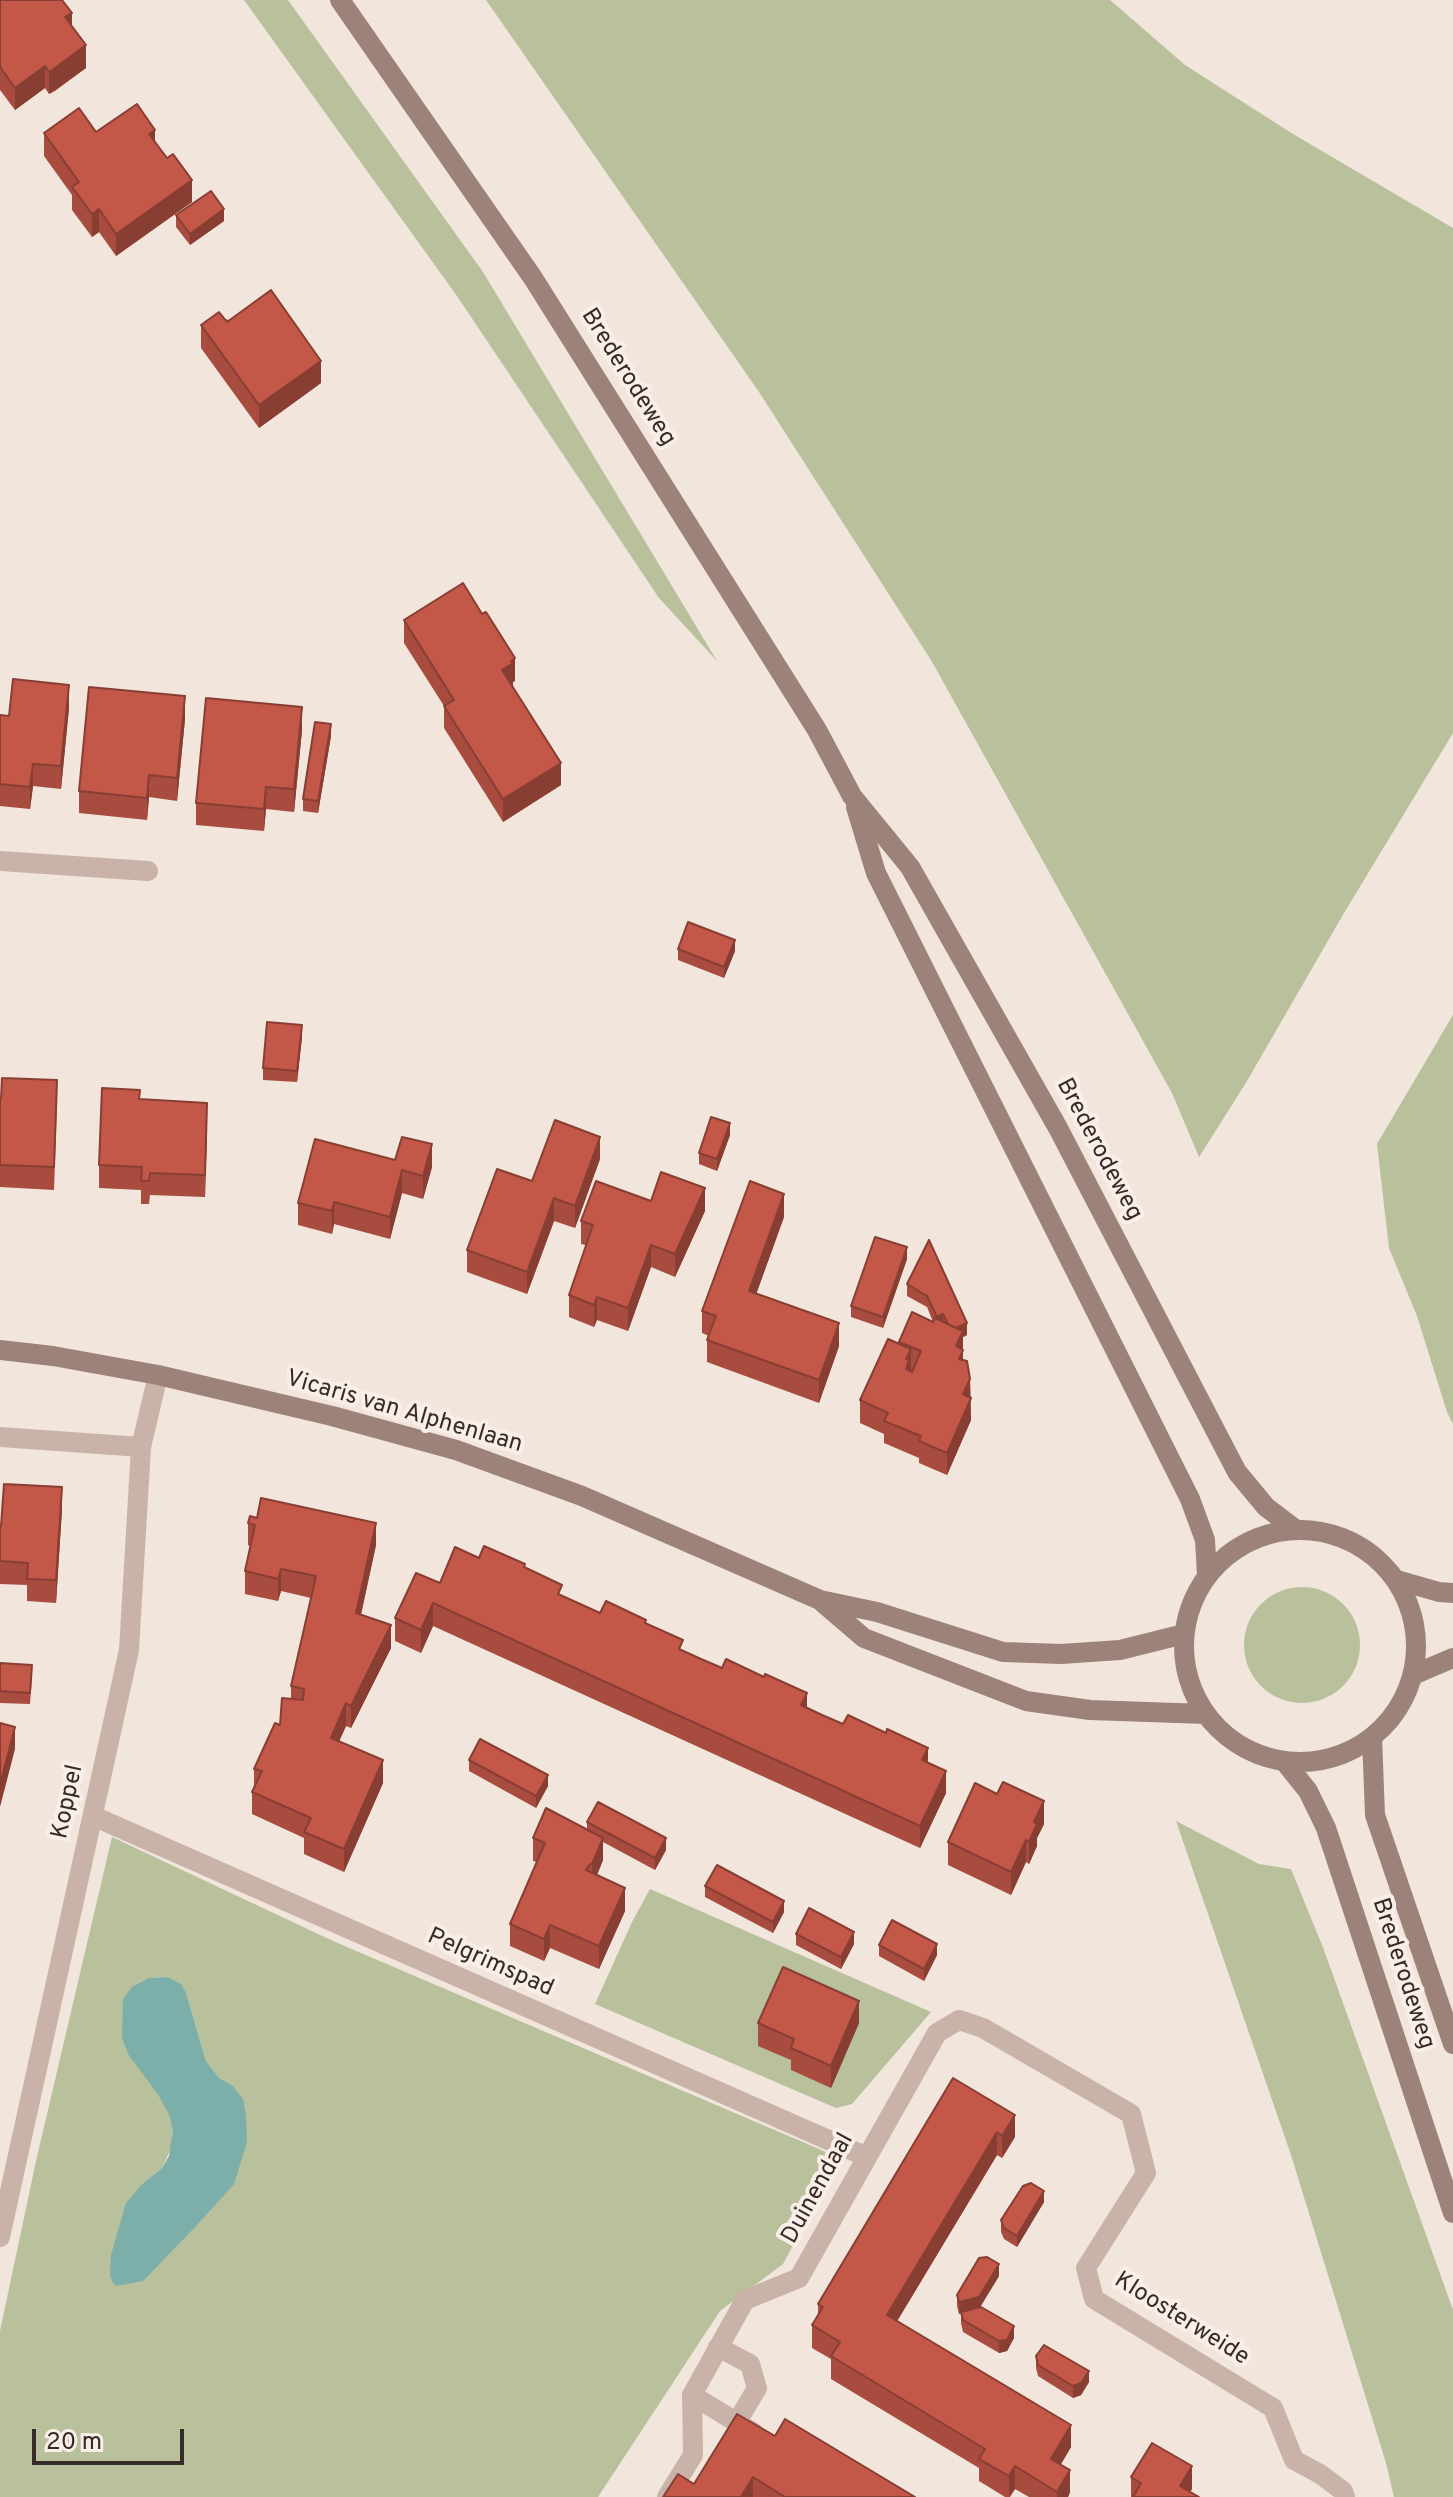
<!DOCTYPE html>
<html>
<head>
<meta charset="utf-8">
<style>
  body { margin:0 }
  #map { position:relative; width:1453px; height:2497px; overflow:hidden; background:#f1e5dc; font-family:Overpass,sans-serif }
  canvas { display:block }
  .scale { position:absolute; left:32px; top:2429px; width:152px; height:36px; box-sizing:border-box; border:4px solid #362b28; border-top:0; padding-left:10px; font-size:24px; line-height:28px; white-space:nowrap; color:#362b28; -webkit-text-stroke:6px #f9efe8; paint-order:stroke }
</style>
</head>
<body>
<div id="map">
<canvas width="1453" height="2497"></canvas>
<div class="scale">20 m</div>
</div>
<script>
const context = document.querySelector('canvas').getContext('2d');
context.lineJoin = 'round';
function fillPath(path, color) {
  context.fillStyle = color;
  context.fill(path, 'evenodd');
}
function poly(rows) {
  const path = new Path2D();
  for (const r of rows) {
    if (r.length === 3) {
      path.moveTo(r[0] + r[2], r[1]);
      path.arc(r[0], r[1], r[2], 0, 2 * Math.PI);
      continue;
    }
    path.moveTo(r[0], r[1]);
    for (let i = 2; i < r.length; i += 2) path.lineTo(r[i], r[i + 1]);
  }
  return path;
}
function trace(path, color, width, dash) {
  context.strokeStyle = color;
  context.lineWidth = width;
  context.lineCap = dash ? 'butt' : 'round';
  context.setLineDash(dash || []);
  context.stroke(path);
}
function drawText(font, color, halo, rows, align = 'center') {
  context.font = font + ' Overpass,sans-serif';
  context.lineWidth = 8;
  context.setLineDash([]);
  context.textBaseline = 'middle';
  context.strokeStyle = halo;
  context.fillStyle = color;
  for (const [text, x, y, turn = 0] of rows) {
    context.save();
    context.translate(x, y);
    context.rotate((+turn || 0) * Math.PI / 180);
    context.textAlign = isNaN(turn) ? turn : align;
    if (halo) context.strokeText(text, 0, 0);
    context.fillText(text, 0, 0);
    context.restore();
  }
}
const green = poly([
  [244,0,288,0,483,272,717,661,659,598,457,296],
  [486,0,1110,0,1185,65,1293,134,1453,228,1453,733,1344,913,1247,1081,1199,1157,1172,1093,931,660,759,392],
  [1453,1015,1453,1424,1447,1412,1417,1316,1389,1248,1377,1144],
  [1302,1645,58],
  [1176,1821,1259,1864,1291,1869,1324,1950,1453,2310,1453,2497,1394,2497,1386,2463,1291,2155],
  [112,1837,333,1941,840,2158,783,2264,720,2311,598,2497,0,2497,0,2331,36,2161],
  [167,1977,186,1993,206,2061,219,2078,232,2085,111,2255,142,2184,162,2168,172,2146,173,2131,169,2115,157,2093,149,1978],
  [650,1889,931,2012,852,2104,836,2108,595,2004,632,1922]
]);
const water = poly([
  [167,1977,181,1984,186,1993,206,2061,219,2078,232,2085,243,2099,246,2115,247,2142,234,2184,197,2225,143,2281,116,2286,113,2283,110,2275,111,2255,126,2203,142,2184,162,2168,169,2156,173,2131,169,2115,157,2093,128,2054,122,2037,123,1999,132,1987,149,1978]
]);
const street = poly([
  [0,861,148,871],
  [0,1437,141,1447],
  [93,1816,867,2157],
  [0,2237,129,1650,141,1447,158,1375],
  [718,2347,750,2364,757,2388,737,2422],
  [692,2395,754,2433],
  [667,2497,693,2455,692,2395,745,2300,799,2278,937,2033,959,2020,983,2028,1131,2114,1146,2173,1086,2268,1094,2299,1273,2408,1294,2460,1320,2474,1343,2491,1345,2497]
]);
const secondary = poly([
  [340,0,533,278,817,730,852,796,910,867,1058,1128,1237,1472,1266,1507,1295,1529],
  [856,807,876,873,1190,1499,1205,1540,1207,1575],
  [0,1350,53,1356,158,1375,332,1416,456,1450,582,1496,820,1600,877,1612,1003,1652,1061,1654,1120,1650,1184,1634],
  [1300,1646,116],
  [1397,1580,1439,1592,1453,1593],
  [823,1603,864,1638,1026,1701,1090,1710,1206,1714],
  [1413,1675,1453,1658],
  [1372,1737,1375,1815,1453,2044],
  [1284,1761,1308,1791,1326,1828,1453,2213]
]);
const wall = poly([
  [0,0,72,26,86,68,55,91,49,94,45,88,15,110,0,90],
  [96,132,155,141,192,202,116,256,99,232,92,237,72,210,72,195,44,156,44,133],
  [176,215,224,221,190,245,176,227],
  [225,319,229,320,321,383,259,428,201,348,201,325],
  [404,620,515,681,513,682,513,686,561,785,503,822,444,728,444,706,404,643],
  [69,708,61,789,33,786,30,809,0,806,0,715,9,716],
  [185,719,177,801,149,797,147,820,79,813,79,791],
  [302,730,294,812,266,809,264,831,196,825,196,803],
  [331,736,318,813,303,811,303,799],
  [678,949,735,951,724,978,678,960],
  [302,1037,297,1082,263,1080,263,1068],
  [0,1099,57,1102,54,1190,0,1187],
  [140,1099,207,1125,205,1197,150,1195,149,1204,141,1204,141,1190,99,1188,99,1165],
  [730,1135,717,1171,699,1164,699,1153],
  [600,1159,575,1228,554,1221,527,1294,467,1272,467,1250,532,1181],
  [395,1160,432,1167,423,1199,402,1193,390,1239,334,1224,332,1234,298,1225,298,1203],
  [651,1201,705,1211,675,1277,651,1267,628,1331,597,1320,594,1327,569,1317,569,1295,586,1245,581,1244,581,1221],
  [784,1217,756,1294,839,1346,819,1403,707,1362,707,1340,709,1336,702,1333,702,1311],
  [929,1240,967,1335,963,1337,963,1360,970,1379,971,1420,947,1475,919,1463,919,1458,884,1443,884,1434,860,1423,860,1400,899,1342,933,1322,927,1307,907,1296,907,1284],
  [907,1259,883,1328,851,1317,851,1306],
  [62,1509,56,1603,27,1601,27,1585,0,1584,0,1526],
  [248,1523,376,1545,361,1615,391,1648,351,1728,346,1726,339,1741,383,1783,344,1872,304,1854,304,1838,252,1814,252,1792,254,1787,254,1769,280,1725,291,1699,291,1686,311,1598,281,1591,278,1601,245,1594,245,1571,250,1546,248,1545],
  [525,1567,562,1596,600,1613,646,1623,683,1651,928,1763,946,1793,920,1848,433,1626,421,1653,395,1641,395,1618,440,1583],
  [0,1663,32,1676,30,1704,0,1703],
  [469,1760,548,1786,536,1808,469,1771],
  [587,1822,666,1850,655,1870,603,1842,603,1860,597,1875,625,1911,599,1969,550,1948,544,1961,510,1946,510,1924,537,1862,533,1861,533,1838,587,1829],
  [1044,1824,1037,1838,1037,1846,1029,1864,1026,1862,1011,1895,948,1865,948,1842],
  [705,1886,784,1912,773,1933,705,1897],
  [796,1934,854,1944,841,1969,796,1945],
  [879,1945,937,1955,924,1981,879,1956],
  [758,2023,859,2023,831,2088,791,2070,791,2060,758,2046],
  [953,2078,1015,2137,1002,2158,997,2155,897,2321,1071,2447,1061,2464,1070,2492,1068,2497,1029,2497,1015,2489,1010,2497,1005,2497,979,2481,979,2468,831,2379,831,2359,812,2348,812,2325,818,2315,818,2304],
  [1044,2202,1017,2247,1004,2239,1001,2232,1001,2220],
  [999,2276,980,2307,1014,2338,1007,2351,999,2353,963,2332,961,2323,961,2313,959,2314,957,2306,957,2295],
  [1036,2356,1089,2382,1081,2395,1073,2398,1038,2376,1036,2368],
  [775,2436,915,2497,663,2497,694,2484],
  [1131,2477,1192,2489,1190,2492,1199,2497,1131,2497]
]);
const shadedWall = poly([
  [72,13,72,36,65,17],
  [86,45,86,68,49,94,49,72],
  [45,66,45,88,15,110,15,88],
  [155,130,155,152,149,134],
  [192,180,192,202,116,256,116,234],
  [99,209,99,232,92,237,92,214],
  [224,209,224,221,190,245,190,234],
  [321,361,321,383,259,428,259,405],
  [515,658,515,681,513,682,513,686,502,670],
  [69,685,69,708,61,789,61,766],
  [185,696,185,719,177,801,177,778],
  [302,707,302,730,294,812,294,789],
  [331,724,331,736,318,813,318,801],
  [561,763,561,785,503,822,503,799],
  [33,764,33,786,30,809,30,787],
  [149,775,149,797,147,820,147,798],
  [266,787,266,809,264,831,264,809],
  [735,940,735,951,724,978,724,967],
  [302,1025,302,1037,297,1082,297,1071],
  [207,1103,207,1125,205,1197,205,1175],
  [730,1123,730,1135,717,1171,717,1159],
  [600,1137,600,1159,575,1228,575,1206],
  [432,1144,432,1167,423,1199,423,1176],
  [402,1170,402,1193,390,1239,390,1217],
  [705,1188,705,1211,675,1277,675,1254],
  [784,1194,784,1217,749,1314,749,1291],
  [554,1198,554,1221,527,1294,527,1272],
  [334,1202,334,1224,332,1234,332,1211],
  [651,1245,651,1267,628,1331,628,1308],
  [907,1247,907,1259,883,1328,883,1317],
  [597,1297,597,1320,594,1327,594,1305],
  [943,1314,943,1326,937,1329,937,1317],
  [839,1323,839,1346,819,1403,819,1380],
  [967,1323,967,1335,963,1337,963,1372,950,1330],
  [911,1349,911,1371,906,1392,906,1359],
  [970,1379,971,1420,947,1475,947,1453,963,1394],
  [62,1487,62,1509,56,1603,56,1580],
  [376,1523,376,1545,356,1636,356,1613],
  [281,1569,281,1591,278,1601,278,1579],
  [433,1603,433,1626,421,1653,421,1630],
  [391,1625,391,1648,351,1728,351,1706],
  [807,1693,807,1715,801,1705],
  [346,1703,346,1726,331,1760,331,1738],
  [15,1727,15,1749,0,1807,0,1785],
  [928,1748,928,1770,922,1760],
  [383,1760,383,1783,344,1872,344,1849],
  [946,1771,946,1793,920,1848,920,1826],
  [548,1775,548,1786,536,1808,536,1796],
  [1044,1801,1044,1824,1037,1838,1037,1846,1029,1864,1029,1842,1034,1822],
  [603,1838,603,1860,592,1887,592,1864],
  [666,1838,666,1850,655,1870,655,1858],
  [1026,1840,1026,1862,1011,1895,1011,1872],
  [625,1888,625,1911,599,1969,599,1946],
  [784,1901,784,1912,773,1933,773,1922],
  [550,1925,550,1948,544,1961,544,1939],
  [854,1932,854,1944,841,1969,841,1957],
  [937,1944,937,1955,924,1981,924,1969],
  [859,2001,859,2023,831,2088,831,2066],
  [1015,2115,1015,2137,1002,2158,1002,2136],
  [997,2132,997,2155,887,2338,887,2315],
  [1044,2191,1044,2202,1017,2247,1017,2236],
  [999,2264,999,2276,979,2309,959,2314,959,2302],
  [1014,2326,1014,2338,1007,2351,999,2353,999,2341],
  [1089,2371,1089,2382,1081,2395,1073,2398,1073,2386],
  [1071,2425,1071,2447,1051,2481,1051,2459],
  [1015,2466,1015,2489,1009,2497,1009,2476],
  [1192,2466,1192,2489,1187,2497,1180,2486],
  [1070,2470,1070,2492,1068,2497,1057,2497,1057,2492],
  [753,2477,753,2497,741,2497]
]);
const building = poly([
  [0,0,62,0,72,13,65,17,86,45,55,68,49,72,45,66,15,88,0,67,0,0],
  [137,104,155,130,149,134,167,158,173,154,192,180,116,234,99,209,92,214,72,187,79,182,44,133,79,108,96,132,137,104],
  [211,191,224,209,190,234,176,215,211,191],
  [271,290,321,361,259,405,201,325,219,312,227,322,271,290],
  [463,583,482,614,486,612,515,658,511,661,513,663,502,670,561,763,503,799,444,706,454,700,404,620,463,583],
  [13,679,69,685,61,766,33,764,30,787,0,784,0,715,9,716,13,679],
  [89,687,185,696,177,778,149,775,147,798,79,791,89,687],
  [206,698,302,707,294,789,266,787,264,809,196,803,206,698],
  [315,722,331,724,318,801,303,799,315,722],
  [688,922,735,940,724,967,678,949,688,922],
  [267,1022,302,1025,297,1071,263,1068,267,1022],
  [2,1078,57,1080,54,1167,0,1165,0,1099,1,1099,2,1078],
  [102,1088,140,1090,139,1099,207,1103,205,1175,150,1173,149,1181,141,1181,142,1167,99,1165,102,1088],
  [711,1117,730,1123,717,1159,699,1153,711,1117],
  [555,1120,600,1137,575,1206,554,1198,527,1272,467,1250,497,1169,532,1181,555,1120],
  [402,1137,432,1144,423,1176,402,1170,390,1217,334,1202,332,1211,298,1203,315,1139,395,1160,402,1137],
  [661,1172,705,1188,675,1254,651,1245,628,1308,597,1297,594,1305,569,1295,593,1225,581,1221,596,1181,651,1201,661,1172],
  [750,1181,784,1194,749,1291,839,1323,819,1380,707,1340,716,1316,702,1311,750,1181],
  [875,1237,907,1247,883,1317,851,1306,875,1237],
  [929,1240,967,1323,956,1328,948,1324,943,1314,937,1317,927,1296,907,1284,929,1240],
  [912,1312,933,1322,935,1318,963,1331,956,1346,963,1350,959,1359,967,1361,970,1379,963,1394,971,1398,947,1453,919,1441,921,1436,884,1421,888,1413,860,1400,888,1339,911,1349,906,1359,909,1360,906,1369,912,1372,921,1351,899,1342,912,1312],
  [4,1484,62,1487,56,1580,27,1579,28,1563,0,1561,0,1526,1,1526,4,1484],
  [261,1498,376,1523,356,1613,391,1625,351,1706,346,1703,331,1738,383,1760,344,1849,304,1832,311,1818,252,1792,262,1771,254,1769,275,1723,280,1725,282,1698,303,1700,304,1689,291,1686,316,1576,281,1569,278,1579,245,1571,255,1525,248,1523,250,1516,257,1518,261,1498],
  [484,1546,525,1564,524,1567,562,1585,558,1594,600,1613,606,1601,646,1620,645,1623,683,1640,679,1649,701,1659,722,1668,726,1659,764,1677,765,1674,807,1693,801,1705,822,1715,843,1724,848,1715,886,1733,887,1729,928,1748,922,1760,946,1771,920,1826,433,1603,421,1630,395,1618,416,1573,440,1583,455,1547,479,1558,484,1546],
  [0,1663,32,1665,30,1693,0,1691,0,1663],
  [0,1723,15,1727,0,1785,0,1723],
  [480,1739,548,1775,536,1796,469,1760,480,1739],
  [1003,1782,1044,1801,1034,1822,1037,1824,1029,1842,1026,1840,1011,1872,948,1842,975,1783,997,1794,1003,1782],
  [598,1802,666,1838,655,1858,587,1822,598,1802],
  [546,1808,603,1838,592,1864,590,1864,586,1870,625,1888,599,1946,550,1925,544,1939,510,1924,545,1843,533,1838,546,1808],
  [717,1865,784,1901,773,1922,705,1886,717,1865],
  [809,1908,854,1932,841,1957,796,1934,809,1908],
  [892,1920,937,1944,924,1969,879,1945,892,1920],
  [783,1967,859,2001,831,2066,791,2048,794,2039,758,2023,783,1967],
  [953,2078,1015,2115,1002,2136,997,2132,887,2315,1071,2425,1051,2459,1070,2470,1057,2492,1015,2466,1009,2476,979,2459,985,2449,831,2356,840,2342,812,2325,823,2307,818,2304,953,2078],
  [1031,2183,1044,2191,1017,2236,1004,2228,1001,2220,1023,2186,1031,2183],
  [987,2257,999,2264,979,2297,959,2302,957,2295,979,2258,987,2257],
  [981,2307,1014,2326,1007,2340,999,2341,963,2320,961,2312,981,2307],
  [1044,2345,1089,2371,1081,2383,1073,2386,1038,2365,1036,2356,1044,2345],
  [737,2414,775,2436,785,2419,915,2497,785,2497,753,2477,741,2497,663,2497,678,2474,694,2484,737,2414],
  [1152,2443,1192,2466,1180,2486,1199,2497,1133,2497,1141,2483,1131,2477,1152,2443]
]);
const streetNames = [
  ["Brederodeweg",627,378,58],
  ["Brederodeweg",1098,1150,62],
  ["Vicaris van Alphenlaan",404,1413,16],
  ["Koppel",69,1802,-78],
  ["Pelgrimspad",490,1964,24],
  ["Brederodeweg",1402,1974,72],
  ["Duinendaal",819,2189,-61],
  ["Kloosterweide",1181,2320,32]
];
fillPath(green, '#b8c09c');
fillPath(water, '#7caeaa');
trace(street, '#c9b3a8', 20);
trace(secondary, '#9d827a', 20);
fillPath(wall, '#a84c3f');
fillPath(shadedWall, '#883e33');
fillPath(building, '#c35849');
trace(building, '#883e33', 2);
drawText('24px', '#362b28', '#f9efe8', streetNames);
</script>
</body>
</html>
